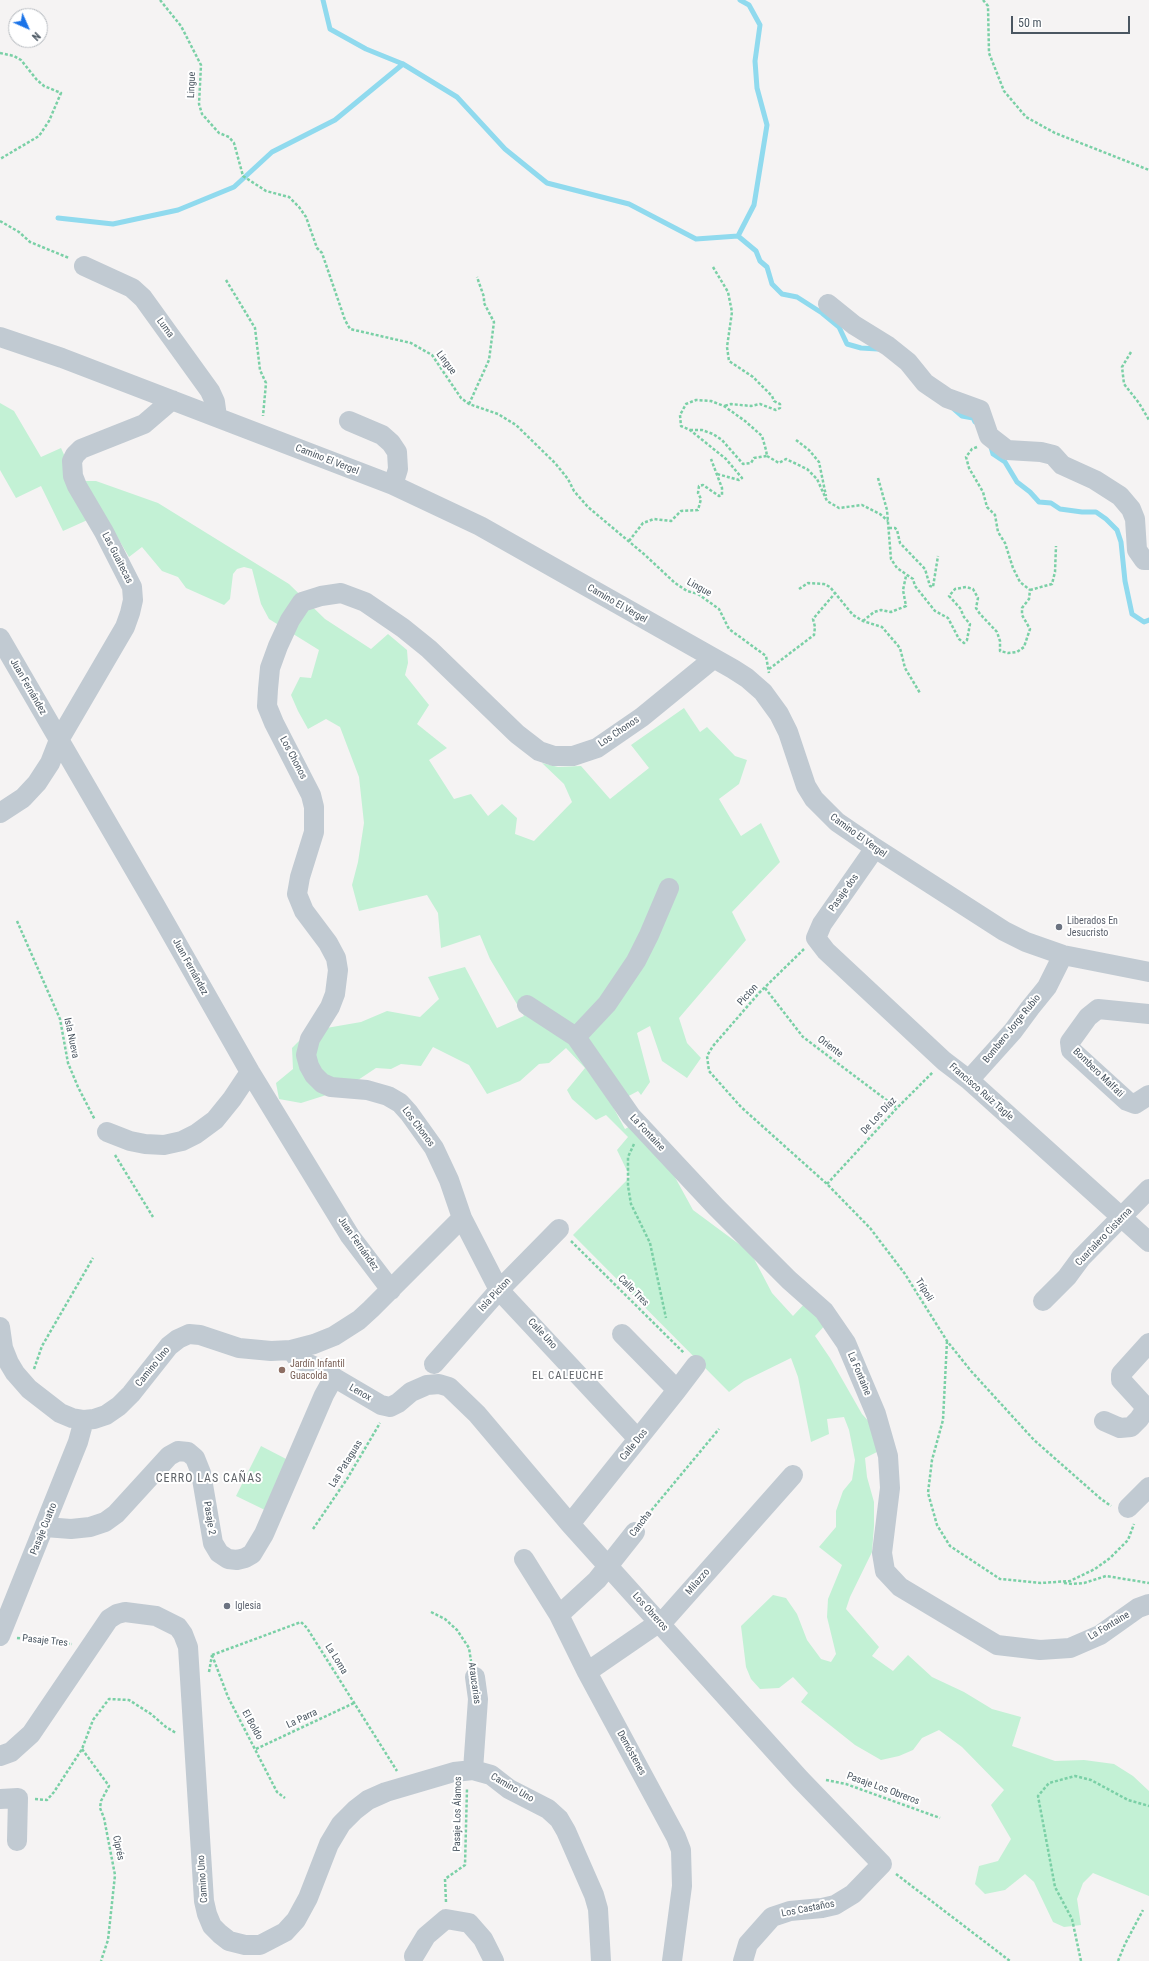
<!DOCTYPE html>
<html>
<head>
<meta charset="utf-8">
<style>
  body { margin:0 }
  #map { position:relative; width:1149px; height:1961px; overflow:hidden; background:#f5f3f3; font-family:"Roboto Condensed",sans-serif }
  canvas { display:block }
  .north { position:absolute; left:8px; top:8px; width:40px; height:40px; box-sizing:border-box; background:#fff; border:1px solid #b7bbc0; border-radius:50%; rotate:135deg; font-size:11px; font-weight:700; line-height:16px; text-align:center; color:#4a5661 }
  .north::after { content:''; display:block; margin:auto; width:14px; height:18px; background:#1a73e8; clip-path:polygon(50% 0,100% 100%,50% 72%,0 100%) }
  .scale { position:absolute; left:1011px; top:16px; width:119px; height:18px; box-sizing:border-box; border:2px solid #4a5661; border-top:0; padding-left:5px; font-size:12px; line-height:14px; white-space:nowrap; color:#4a5661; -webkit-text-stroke:3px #fff; paint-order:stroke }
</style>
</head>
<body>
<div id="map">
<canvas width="1149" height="1961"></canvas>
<div class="north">N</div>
<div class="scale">50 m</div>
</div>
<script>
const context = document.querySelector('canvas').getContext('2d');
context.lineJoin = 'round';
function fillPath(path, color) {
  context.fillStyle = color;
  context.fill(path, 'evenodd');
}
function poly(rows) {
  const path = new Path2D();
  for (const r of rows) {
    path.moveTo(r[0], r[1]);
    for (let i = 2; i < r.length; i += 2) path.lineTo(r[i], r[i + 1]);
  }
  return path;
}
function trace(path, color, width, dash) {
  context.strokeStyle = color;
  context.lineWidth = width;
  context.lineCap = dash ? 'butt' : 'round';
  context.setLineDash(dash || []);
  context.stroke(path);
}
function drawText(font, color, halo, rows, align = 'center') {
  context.font = font + ' "Roboto Condensed",sans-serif';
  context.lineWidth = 4;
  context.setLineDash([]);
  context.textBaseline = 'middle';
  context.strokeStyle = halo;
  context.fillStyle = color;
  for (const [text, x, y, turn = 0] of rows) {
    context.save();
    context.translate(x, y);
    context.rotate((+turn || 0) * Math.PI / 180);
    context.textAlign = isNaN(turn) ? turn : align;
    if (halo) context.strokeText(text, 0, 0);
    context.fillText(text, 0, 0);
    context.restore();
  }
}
const green = poly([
  [0,403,14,411,41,457,61,448,76,481,96,481,158,503,289,584,325,619,371,649,388,634,407,650,408,663,405,675,429,705,417,724,447,748,429,760,454,799,471,794,488,816,502,804,517,818,515,834,534,841,572,802,564,784,542,763,558,767,581,766,610,799,649,768,631,745,684,708,700,732,707,727,735,756,747,760,739,784,719,799,741,836,761,823,780,862,732,912,746,940,679,1018,687,1043,701,1058,687,1078,662,1061,650,1026,637,1033,650,1082,641,1095,638,1091,612,1105,625,1129,643,1119,693,1210,751,1253,772,1293,793,1316,806,1302,830,1320,815,1336,830,1358,862,1414,872,1425,879,1451,865,1458,867,1477,874,1502,874,1526,872,1552,850,1597,846,1609,879,1647,872,1656,893,1671,908,1655,932,1677,964,1692,992,1709,1021,1717,1012,1746,1055,1761,1084,1760,1114,1764,1133,1776,1149,1791,1149,1896,1093,1873,1083,1883,1077,1899,1081,1925,1064,1927,1053,1922,1034,1882,1025,1874,1005,1890,985,1894,975,1884,979,1866,998,1861,1011,1839,991,1805,1004,1790,962,1747,939,1730,922,1738,913,1750,899,1756,881,1760,855,1745,801,1702,808,1693,793,1677,779,1688,760,1689,751,1679,746,1667,741,1626,773,1595,786,1598,797,1614,807,1640,821,1659,831,1662,836,1654,827,1617,828,1599,842,1565,819,1547,836,1527,836,1511,843,1491,852,1480,855,1460,849,1430,844,1417,827,1419,829,1434,811,1442,798,1377,791,1358,744,1381,729,1392,573,1235,630,1177,617,1150,628,1137,606,1115,596,1120,572,1099,567,1090,585,1068,566,1048,549,1063,539,1064,520,1081,487,1094,469,1065,433,1047,421,1066,401,1064,391,1069,376,1068,358,1080,339,1091,301,1103,279,1099,276,1083,293,1069,292,1048,309,1031,361,1022,387,1011,420,1017,439,999,428,977,465,967,497,1028,524,1016,490,959,480,935,441,948,438,913,427,895,359,911,352,885,358,862,364,823,359,777,340,727,326,719,308,729,298,711,291,695,300,677,311,678,319,650,269,619,261,604,252,569,244,567,237,569,233,574,230,599,224,605,186,588,178,577,162,571,142,547,129,557,103,513,63,531,41,486,16,498,0,470],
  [261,1446,292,1462,267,1511,236,1496]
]);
const stream = poly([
  [323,0,330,29,366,49,403,64,457,97,505,149,547,183,629,204,696,239,738,236,756,251,760,261,767,267,772,284,782,294,797,297,822,313,839,327,847,344,861,348,878,349],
  [58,218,113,224,178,210,234,187,272,152,335,120,403,64],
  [738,236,754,205,767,125,757,88,755,61,760,25,749,5,740,0],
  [954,409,962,416,973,418,975,422],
  [991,447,993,454,1005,462,1017,482,1030,492,1039,502,1051,503,1060,509,1082,512,1096,512,1106,519,1117,530,1121,542,1125,581,1132,614,1144,622,1149,620]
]);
const path = poly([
  [160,0,181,26,201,65,199,104,202,114,219,133,229,137,234,143,243,176,266,191,289,197,299,207,306,217,317,248,322,253,345,320,350,329,411,343,432,355,461,398,469,404,498,414,516,425,555,463,568,479,574,491,588,507,645,555,675,583,687,591,698,594,719,609,729,629,766,656,769,673],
  [983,0,988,6,989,53,1004,91,1026,117,1055,133,1149,170],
  [0,53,14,56,21,60,37,80,44,86,61,93,49,121,39,136,0,159],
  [0,221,19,232,30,242,69,258],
  [713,267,728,292,732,312,727,347,729,361,753,377,772,396,774,401,780,404,780,408,776,410,760,404,751,406,731,404,724,406],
  [226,280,255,328,260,370,266,383,263,416],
  [1131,352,1122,367,1124,384,1139,403,1149,420],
  [469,404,489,360,494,322,484,303,484,297,477,277],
  [690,430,702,430,713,434,722,440,743,464,751,463,754,458,767,456,766,450,762,436,745,421,724,406,711,401,696,400,686,404,680,415,681,426,690,430,726,459,742,478,739,480,717,474],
  [796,440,809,450,819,462,826,496],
  [977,447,972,449,966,457,969,468,983,492,987,507,995,515,998,532,1005,543,1013,568,1020,582,1030,590],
  [767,456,779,463,786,459,807,469,817,479,827,501,839,508,862,505,880,514,888,521],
  [878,478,887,510,891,559,897,568,913,579,915,586,935,611,948,618,959,639,964,643,967,640,970,624,964,617,960,608,949,596,955,589,966,587,973,589,978,598,976,608,980,614,997,632,1000,641,1000,651,1008,653,1017,652,1024,647,1030,629,1022,615,1022,608,1029,599,1030,590],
  [889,528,895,528,897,530,900,543,925,569,930,586,933,587,938,556],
  [629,541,643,523,654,519,671,521,681,511,698,510,701,499,698,493,699,486,703,485,719,496,722,495,722,488,711,459],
  [799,589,808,583,824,584,830,587,853,615,863,621,882,627,900,648,905,668,920,693],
  [1030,590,1052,584,1055,572,1056,546],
  [863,621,874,612,881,610,891,612,906,606,903,590,906,576],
  [769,669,814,635,815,627,813,619,836,592],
  [17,921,60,1019,68,1063,78,1087,95,1120],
  [804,949,759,993,713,1046,707,1056,709,1071,741,1107,827,1184,870,1228,905,1274,947,1341,971,1371,1034,1440,1101,1499,1111,1506],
  [765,988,803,1037,897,1108],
  [634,1144,628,1157,628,1186,631,1204,650,1243,666,1318],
  [115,1155,153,1217],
  [827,1184,897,1108,933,1072],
  [571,1241,684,1353],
  [947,1341,943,1420,932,1460,928,1493,937,1525,950,1546,1000,1579,1041,1583,1070,1581,1095,1569,1110,1558,1128,1540,1134,1524],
  [34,1369,42,1346,93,1258],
  [645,1518,719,1429],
  [313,1529,347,1479,380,1423],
  [1064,1583,1072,1584,1084,1583,1106,1576,1149,1583],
  [431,1612,445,1619,457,1630,469,1648,471,1661],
  [17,1638,72,1644],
  [212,1655,301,1622,307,1628,397,1771],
  [212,1655,228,1697,277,1792,285,1798],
  [209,1672,212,1655],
  [82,1749,109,1786,101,1801,100,1808,104,1818,115,1875,108,1940,101,1961],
  [256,1749,354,1703],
  [826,1780,846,1784,940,1818],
  [35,1799,47,1800,54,1792,82,1749,93,1720,109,1699,129,1700,151,1714,166,1727,176,1733],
  [896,1874,1010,1961],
  [446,1902,445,1879,465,1865,467,1788],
  [1081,1961,1072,1919,1055,1887,1038,1796,1049,1783,1075,1776,1091,1780,1128,1800,1149,1806],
  [1118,1961,1125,1944,1143,1910]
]);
const minor = poly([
  [84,266,132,288,143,298,210,391,215,402,217,417],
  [828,304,854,325,888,346,908,362,925,383,947,398,980,410,989,436,1007,450,1041,452,1053,455,1062,465,1095,480,1120,496,1131,509,1135,519,1137,550,1144,560,1149,560],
  [0,337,62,358,393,485,480,526,733,669,747,678,763,692,779,714,788,732,806,786,814,799,837,822,875,848,1004,931,1026,942,1063,955,1149,972],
  [349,421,382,435,391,443,397,452,398,469,393,485],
  [0,638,155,905,250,1072,350,1236,391,1290],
  [0,813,23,798,37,783,50,763,59,740,125,627,130,613,133,600,132,587,104,532,77,486,73,476,72,461,75,455,81,449,144,424,172,400],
  [875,848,822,924,816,938,826,951,944,1061,969,1080,1149,1242],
  [527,1005,576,1037,631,1116,716,1207,789,1280,824,1311,846,1343,876,1414,888,1456,890,1488,882,1553,885,1571,900,1587,997,1645,1040,1650,1070,1648,1100,1635,1138,1608,1149,1604],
  [1149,1014,1098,1009,1088,1017,1070,1042,1071,1050,1127,1101,1135,1104,1149,1095],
  [576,1037,607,1004,636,961,649,935,669,888],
  [969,1080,1013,1031,1030,1008,1047,987,1063,955],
  [107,1132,130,1141,145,1144,164,1145,182,1141,196,1134,215,1120,232,1099,250,1072],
  [1043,1301,1067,1277,1081,1258,1149,1189],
  [0,1327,3,1348,9,1363,15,1373,29,1389,60,1413,72,1418,84,1420,94,1419,106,1415,119,1406,131,1394,169,1346,178,1339,189,1334,200,1335,239,1348,271,1351,291,1350,314,1344,334,1336,359,1320,371,1309,462,1218],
  [622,1334,677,1390],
  [291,1350,298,1359,318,1368,381,1405,390,1407,398,1403,411,1392,427,1385,439,1384,449,1387,477,1414,570,1524,800,1779,882,1864,853,1894,835,1905,822,1908,790,1911,772,1917,748,1944,743,1961],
  [434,1364,499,1290,559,1229],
  [1104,1421,1120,1428,1131,1427,1139,1419,1145,1410,1142,1403,1121,1380,1121,1374,1149,1343],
  [638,1439,499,1290,462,1218,449,1180,434,1148,409,1113,400,1103,388,1096,367,1090,331,1087,322,1083,314,1075,309,1066,306,1055,310,1039,330,1007,335,994,338,970,336,958,328,943,304,911,297,894,300,877,314,832,314,807,311,795,274,723,267,706,268,689,270,668,278,646,290,620,302,602,321,596,341,593,365,602,403,628,429,649,517,734,539,751,554,756,573,756,597,748,642,717,713,659],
  [1128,1508,1149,1487],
  [570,1524,677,1390,696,1365],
  [45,1527,71,1529,90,1527,105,1522,116,1514,169,1456,178,1451,188,1452,195,1458,201,1473,213,1543,219,1553,228,1559,237,1560,245,1558,252,1554,264,1534,324,1395,334,1377],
  [524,1559,559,1615,587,1672,676,1837,681,1850,682,1886,672,1961],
  [559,1615,597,1580,635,1532],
  [0,1636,78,1442,84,1420],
  [587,1672,667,1617,793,1475],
  [0,1756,11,1752,31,1734,109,1619,117,1614,125,1612,156,1616,178,1627,183,1634,188,1647,204,1901,207,1914,212,1926,220,1934,229,1941,245,1945,260,1945,285,1932,296,1920,308,1898,329,1844,341,1824,355,1810,368,1800,386,1792,454,1772,473,1770,491,1775,509,1789,548,1809,559,1819,566,1831,594,1895,598,1909,601,1961],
  [473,1770,478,1699,475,1677],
  [0,1799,18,1798,17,1841],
  [414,1956,426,1936,446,1919,469,1923,483,1939,494,1961]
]);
const markers = [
  [1059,927,4,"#6b7280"],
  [282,1370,4,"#8d6e63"],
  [227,1606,4,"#6b7280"]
];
const streetNames = [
  ["Lingue",192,85,-88],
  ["Luma",165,328,54],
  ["Lingue",446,363,53],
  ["Camino El Vergel",327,460,21],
  ["Las Guaitecas",117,558,63],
  ["Lingue",699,588,29],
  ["Camino El Vergel",617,604,30],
  ["Juan Fernández",28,687,60],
  ["Los Chonos",619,732,-34],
  ["Los Chonos",293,758,62],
  ["Camino El Vergel",858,836,36],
  ["Pasaje dos",844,893,-55],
  ["Juan Fernández",190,967,61],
  ["Picton",748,995,-48],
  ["Bombero Jorge Rubio",1012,1029,-51],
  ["Isla Nueva",71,1038,78],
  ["Oriente",830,1047,37],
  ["Bombero Malfati",1098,1073,44],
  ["Francisco Ruiz Tagle",981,1092,41],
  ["De Los Díaz",879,1116,-47],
  ["Los Chonos",418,1127,53],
  ["La Fontaine",647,1133,47],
  ["Cuartalero Cisterna",1104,1237,-46],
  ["Juan Fernández",358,1244,55],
  ["Trípoli",924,1290,58],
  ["Calle Tres",633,1291,45],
  ["Isla Picton",495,1295,-47],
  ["Calle Uno",542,1334,47],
  ["Camino Uno",153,1367,-51],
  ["La Fontaine",859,1374,67],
  ["Lenox",360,1393,30],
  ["Calle Dos",634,1445,-51],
  ["Las Pataguas",346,1464,-58],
  ["Pasaje 2",209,1518,81],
  ["Cancha",641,1524,-53],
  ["Pasaje Cuatro",44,1529,-68],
  ["Milazzo",698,1582,-49],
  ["Los Obreros",650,1612,48],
  ["La Fontaine",1109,1626,-31],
  ["Pasaje Tres",45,1641,6],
  ["La Loma",336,1659,58],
  ["Araucarias",474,1683,82],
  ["La Parra",302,1719,-25],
  ["El Boldo",252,1725,61],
  ["Demóstenes",631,1753,61],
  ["Camino Uno",512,1788,30],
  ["Pasaje Los Obreros",883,1789,20],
  ["Pasaje Los Álamos",458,1814,-89],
  ["Ciprés",118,1848,78],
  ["Camino Uno",203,1879,-94],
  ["Los Castaños",808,1909,-11]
];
const worshipNames = [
  ["Liberados En",1067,921],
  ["Jesucristo",1067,933],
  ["Iglesia",235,1606]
];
const educationNames = [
  ["Jardín Infantil",290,1364],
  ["Guacolda",290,1376]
];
const neighbourhoodNames = [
  ["EL CALEUCHE",568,1376]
];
const quarterNames = [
  ["CERRO LAS CAÑAS",209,1479]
];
fillPath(green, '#c3f1d5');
trace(stream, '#90daee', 5);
trace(path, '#7ad0a6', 2.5, [3, 2]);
trace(minor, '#c1cad2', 20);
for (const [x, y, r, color] of markers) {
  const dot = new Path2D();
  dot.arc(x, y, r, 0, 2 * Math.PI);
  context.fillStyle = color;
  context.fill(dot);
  trace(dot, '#fff', 1.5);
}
drawText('10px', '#4a5661', '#fff', streetNames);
drawText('10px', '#5b616d', '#fff', worshipNames, 'left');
drawText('10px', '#785e54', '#fff', educationNames, 'left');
context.letterSpacing = '1px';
drawText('11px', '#5f6368', '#fff', neighbourhoodNames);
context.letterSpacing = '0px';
context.letterSpacing = '1px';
drawText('12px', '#5f6368', '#fff', quarterNames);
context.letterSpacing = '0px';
</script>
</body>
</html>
